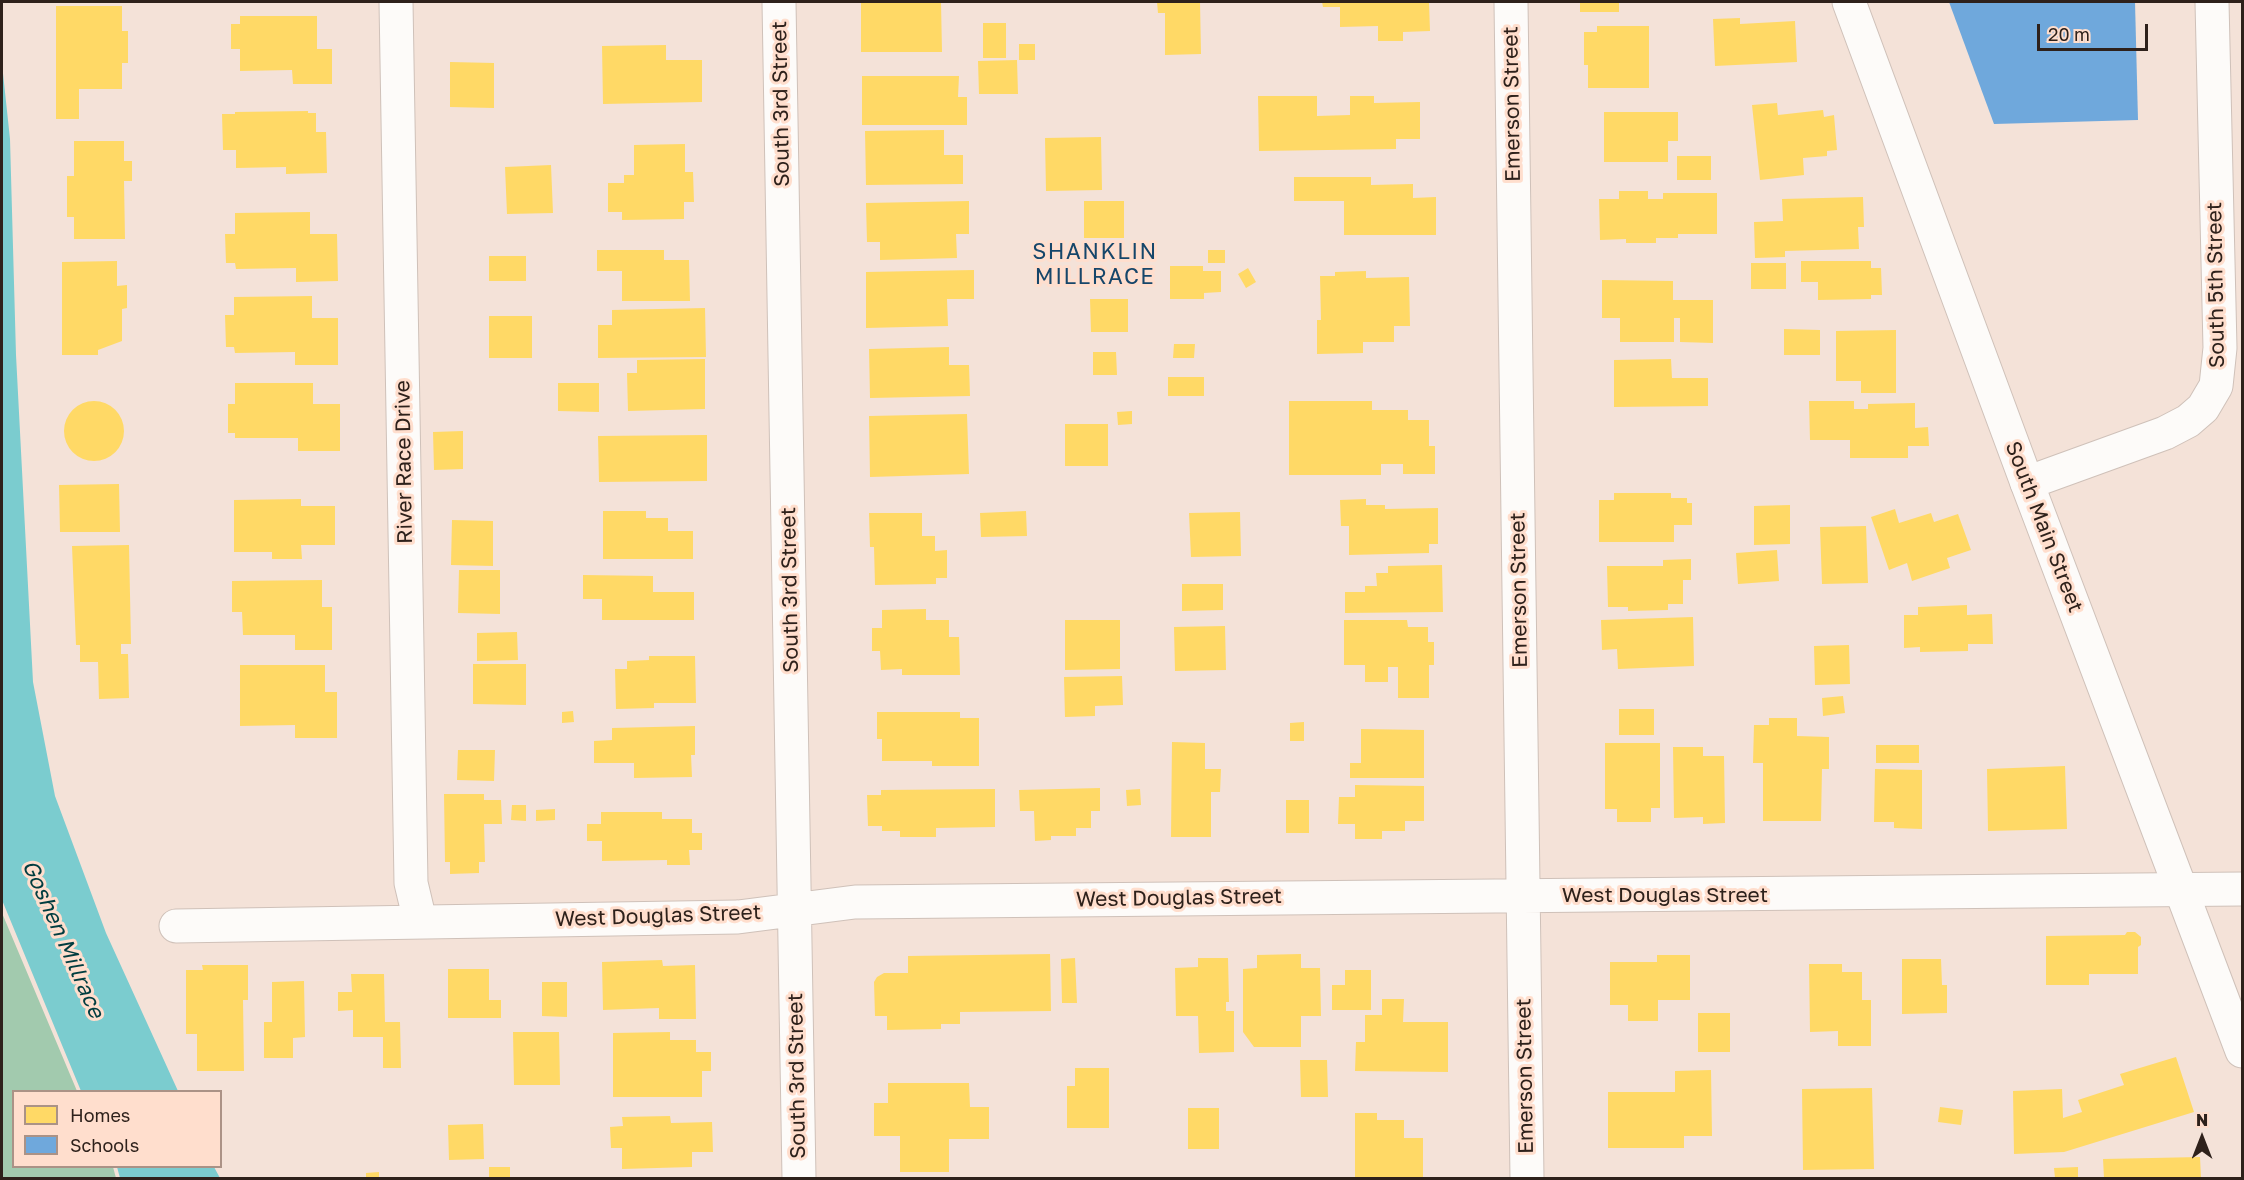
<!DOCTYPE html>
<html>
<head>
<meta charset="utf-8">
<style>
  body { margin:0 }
  #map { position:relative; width:2244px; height:1180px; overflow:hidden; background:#f4e2d8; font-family:"Golos Text",sans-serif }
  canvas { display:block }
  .frame { position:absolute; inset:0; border:3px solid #2e211b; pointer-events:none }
  .legend { position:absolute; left:12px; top:1090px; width:210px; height:78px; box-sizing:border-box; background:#ffdecd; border:2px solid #ab9286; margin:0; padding:8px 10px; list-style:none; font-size:18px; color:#2e211b }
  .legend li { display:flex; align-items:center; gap:12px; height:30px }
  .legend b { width:30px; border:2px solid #ab9286 }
  .north { position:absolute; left:2172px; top:1108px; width:60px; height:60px; -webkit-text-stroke:4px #ffdecd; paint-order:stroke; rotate:0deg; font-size:16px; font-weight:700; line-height:24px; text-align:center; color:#2e211b }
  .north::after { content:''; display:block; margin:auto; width:21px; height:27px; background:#2e211b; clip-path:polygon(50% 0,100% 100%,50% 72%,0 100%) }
  .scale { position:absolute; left:2037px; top:24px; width:111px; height:27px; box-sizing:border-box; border:3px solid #2e211b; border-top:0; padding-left:8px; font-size:18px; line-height:21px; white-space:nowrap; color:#2e211b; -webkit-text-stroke:4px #ffdecd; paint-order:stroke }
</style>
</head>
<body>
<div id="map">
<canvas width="2244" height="1180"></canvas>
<div class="frame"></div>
<ul class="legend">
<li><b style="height:16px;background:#ffd966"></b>Homes</li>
<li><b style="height:16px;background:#6fa8dc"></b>Schools</li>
</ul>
<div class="north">N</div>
<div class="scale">20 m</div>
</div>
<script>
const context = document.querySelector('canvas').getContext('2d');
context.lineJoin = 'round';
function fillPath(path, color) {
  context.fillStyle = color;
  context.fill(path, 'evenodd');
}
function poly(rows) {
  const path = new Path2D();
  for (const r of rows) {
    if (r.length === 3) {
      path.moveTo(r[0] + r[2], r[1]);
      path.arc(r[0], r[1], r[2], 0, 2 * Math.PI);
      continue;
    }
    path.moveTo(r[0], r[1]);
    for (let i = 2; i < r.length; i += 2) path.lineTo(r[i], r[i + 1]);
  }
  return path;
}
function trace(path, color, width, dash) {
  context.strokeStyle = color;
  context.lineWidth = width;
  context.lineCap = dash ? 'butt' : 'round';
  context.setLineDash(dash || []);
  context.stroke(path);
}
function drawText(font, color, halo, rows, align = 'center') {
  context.font = font + ' "Golos Text",sans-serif';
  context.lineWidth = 6;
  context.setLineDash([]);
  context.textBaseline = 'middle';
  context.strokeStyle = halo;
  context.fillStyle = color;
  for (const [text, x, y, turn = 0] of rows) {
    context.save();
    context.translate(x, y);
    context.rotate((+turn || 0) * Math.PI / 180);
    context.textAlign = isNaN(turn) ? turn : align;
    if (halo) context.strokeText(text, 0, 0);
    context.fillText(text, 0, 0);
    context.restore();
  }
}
const forest = poly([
  [2,913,77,1091,14,1092,14,1166,113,1167,116,1178,2,1178]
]);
const water = poly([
  [2,64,10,139,16,355,33,682,55,796,106,933,178,1091,81,1091,2,900],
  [117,1167,214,1167,220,1178,120,1178]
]);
const homes = poly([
  [861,2,941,2,942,52,861,52],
  [1157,2,1200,2,1201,54,1165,55,1165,13,1158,13],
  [1322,2,1429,2,1430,31,1403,32,1403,41,1378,41,1378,26,1340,27,1340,7,1323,7],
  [1580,2,1619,2,1619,12,1580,12],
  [56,6,122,6,122,31,128,31,128,63,122,63,122,89,79,89,79,119,56,119],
  [240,16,317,16,317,49,332,49,332,84,293,84,292,70,240,71,240,49,231,49,231,24,240,24],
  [1740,18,1740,24,1795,21,1797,62,1715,66,1713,19],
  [983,23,1006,23,1006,58,983,58],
  [1597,26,1649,26,1649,88,1588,88,1588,65,1584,65,1584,32,1597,32],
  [1019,44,1035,44,1035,60,1019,60],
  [666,45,666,60,702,60,702,102,603,104,602,46],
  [1017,60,1018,94,979,94,978,61],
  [450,62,494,63,494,108,450,107],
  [862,76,959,76,958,97,967,97,967,125,862,125],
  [1258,96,1317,96,1317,116,1350,115,1350,96,1374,96,1374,103,1420,102,1420,139,1396,139,1396,149,1259,151],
  [1777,103,1778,115,1823,110,1824,117,1834,115,1837,150,1827,151,1827,156,1803,158,1804,175,1760,180,1752,105],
  [308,111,308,113,316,113,316,132,326,132,327,173,286,174,286,167,236,168,236,150,223,150,222,114,235,114,235,112],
  [1604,112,1678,112,1678,141,1668,141,1668,162,1604,162],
  [944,130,944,155,963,155,963,184,866,185,865,131],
  [1101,137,1102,190,1046,191,1045,138],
  [74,141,124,141,124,161,132,161,132,181,124,181,125,239,74,239,74,217,67,217,67,176,74,176],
  [685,144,685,172,693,172,694,202,684,202,684,219,622,220,622,212,608,212,608,183,624,183,624,175,634,175,634,145],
  [1677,156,1711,156,1711,180,1677,180],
  [551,165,553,213,507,214,505,167],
  [1294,177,1371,177,1371,185,1413,184,1413,198,1436,197,1436,235,1344,235,1344,201,1294,201],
  [1619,191,1648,191,1648,199,1663,199,1663,193,1717,193,1717,234,1678,234,1678,238,1656,238,1656,243,1626,243,1626,239,1600,240,1599,199,1619,199],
  [1863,197,1864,227,1858,227,1859,249,1785,251,1785,257,1755,258,1754,222,1783,221,1782,199],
  [969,201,969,234,956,234,957,258,880,260,880,242,867,242,866,203],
  [1084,201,1124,201,1124,238,1084,238],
  [310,212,310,234,337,234,338,281,296,282,296,268,236,269,235,263,226,263,225,234,235,234,235,213],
  [597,250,664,250,664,260,689,260,690,301,622,301,622,271,597,271],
  [1208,250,1225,250,1225,263,1208,263],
  [489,256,526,256,526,281,489,281],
  [117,261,117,286,127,285,127,308,122,309,122,341,98,350,98,355,62,355,62,262],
  [1801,261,1871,261,1871,268,1881,268,1882,295,1871,295,1871,299,1818,300,1818,282,1801,282],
  [1751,263,1786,263,1786,289,1751,289],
  [1170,266,1203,266,1203,271,1221,271,1221,292,1204,293,1204,299,1170,299],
  [1248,268,1256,282,1246,288,1238,274],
  [974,270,974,299,947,299,948,326,866,328,866,272],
  [1366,271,1366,278,1409,277,1410,326,1394,326,1394,342,1363,342,1363,353,1317,354,1317,320,1321,320,1320,276,1335,276,1335,272],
  [1602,280,1673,281,1673,300,1713,300,1713,343,1680,342,1680,318,1674,318,1674,342,1620,342,1620,318,1602,318],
  [312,296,312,318,338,318,338,365,295,365,295,352,235,353,234,347,226,347,225,315,234,315,234,297],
  [1090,299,1128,299,1128,332,1091,332],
  [705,308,706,357,598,358,598,325,612,325,612,310],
  [489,316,532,316,532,358,489,358],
  [1784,329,1820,330,1820,355,1784,355],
  [1896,330,1896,393,1861,393,1861,381,1836,381,1836,331],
  [1174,344,1195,344,1194,358,1173,358],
  [949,347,949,365,969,365,970,396,870,398,869,349],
  [1093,352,1116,352,1117,375,1093,375],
  [705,359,705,409,628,411,627,373,637,373,637,360],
  [1671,359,1672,378,1708,378,1708,406,1614,407,1614,360],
  [1168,377,1204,377,1204,396,1168,396],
  [235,383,313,383,313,404,340,404,340,451,298,451,298,438,235,438,235,433,228,433,228,404,235,404],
  [558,383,599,383,599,412,558,411],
  [1289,401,1372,401,1372,410,1408,410,1408,420,1429,420,1429,446,1435,446,1435,474,1403,474,1403,464,1381,464,1381,475,1289,475],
  [1809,401,1854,401,1854,409,1868,409,1868,404,1915,403,1915,428,1928,427,1929,446,1908,446,1908,458,1850,458,1850,440,1810,440],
  [94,431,30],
  [1132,411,1132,424,1118,425,1117,412],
  [967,414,969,474,870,477,869,416],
  [1065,424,1108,424,1108,466,1065,466],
  [463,431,463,469,434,470,433,432],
  [707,435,707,481,599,482,598,436],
  [119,484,120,532,60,532,59,485],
  [1614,493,1671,493,1671,498,1687,498,1687,503,1692,503,1692,525,1674,525,1674,542,1599,542,1599,500,1614,500],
  [301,499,301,506,335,506,335,545,301,545,302,559,272,559,272,552,234,552,234,500],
  [1366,499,1366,505,1385,505,1385,509,1438,508,1438,544,1429,544,1429,553,1349,555,1349,526,1341,526,1340,500],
  [1790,505,1790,544,1754,545,1754,506],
  [1895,509,1899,523,1931,513,1934,522,1958,514,1971,550,1947,558,1950,568,1912,581,1907,563,1889,570,1871,517],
  [603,511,646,511,646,518,668,518,668,531,693,531,693,559,603,559],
  [1026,511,1027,536,981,537,980,513],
  [1240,512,1241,556,1191,557,1189,513],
  [869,513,922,513,922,536,935,536,935,551,947,550,947,578,936,578,936,584,875,585,874,547,870,547],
  [452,520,493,521,493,566,451,565],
  [1866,526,1868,583,1822,584,1820,527],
  [129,545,131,644,121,644,121,654,128,654,129,698,99,699,98,662,80,662,80,645,76,645,72,546],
  [1777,550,1779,581,1738,584,1736,553],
  [1691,559,1691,580,1683,580,1683,604,1668,604,1668,610,1628,611,1628,607,1608,607,1607,566,1663,566,1663,560],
  [1442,565,1443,612,1345,613,1345,592,1365,592,1365,586,1377,586,1376,573,1388,573,1388,566],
  [459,570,500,570,500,614,458,613],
  [583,575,653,576,653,592,694,592,694,620,602,620,602,599,583,599],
  [322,580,322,607,332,607,332,650,295,650,295,635,243,635,242,612,232,612,232,581],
  [1182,584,1223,584,1223,610,1182,611],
  [1967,605,1967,615,1992,614,1993,644,1968,644,1968,651,1920,652,1920,647,1904,648,1904,615,1918,615,1918,607],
  [926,609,926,620,949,620,949,637,959,637,960,675,902,675,902,669,881,670,880,651,872,651,872,628,882,628,882,610],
  [1693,617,1694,666,1618,669,1617,649,1602,650,1601,620],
  [1065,620,1120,620,1120,669,1065,670],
  [1344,620,1407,620,1408,627,1428,627,1428,642,1434,642,1434,665,1429,665,1429,698,1398,698,1398,667,1388,667,1388,682,1365,682,1365,665,1344,665],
  [1225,626,1226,670,1175,671,1174,627],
  [517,632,518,660,477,661,477,633],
  [1849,645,1850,684,1815,685,1814,646],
  [649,656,695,656,696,703,654,703,654,708,616,709,615,669,627,669,627,661,649,660],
  [473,664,526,664,526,705,473,704],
  [240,665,325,665,325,692,337,692,337,738,295,738,295,725,240,726],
  [1122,676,1123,705,1095,706,1095,716,1065,717,1064,677],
  [1843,696,1845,713,1823,716,1822,698],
  [1619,709,1654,709,1654,735,1619,735],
  [573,711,574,722,562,723,562,712],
  [877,712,960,712,960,718,979,718,979,766,932,766,932,761,882,761,882,739,877,739],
  [1769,718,1797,718,1797,736,1829,737,1829,769,1822,769,1821,821,1763,821,1763,763,1753,763,1754,725,1769,725],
  [1304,722,1304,741,1290,741,1290,723],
  [695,726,695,755,691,755,692,777,634,778,634,763,594,763,594,741,612,740,612,728],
  [1361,729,1424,730,1424,778,1350,778,1350,763,1361,763],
  [1172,742,1205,743,1205,769,1221,769,1220,792,1211,792,1211,837,1171,837],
  [1605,743,1660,743,1660,808,1651,808,1651,822,1617,822,1617,809,1605,809],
  [1876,745,1919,745,1919,763,1876,763],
  [1673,747,1703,747,1703,756,1724,756,1725,823,1703,824,1703,817,1674,818],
  [458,750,495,750,494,781,457,780],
  [2065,766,2067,829,1988,831,1987,769],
  [1875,769,1922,770,1922,829,1894,828,1894,822,1874,822],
  [1355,785,1424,786,1424,821,1405,821,1405,831,1382,831,1382,839,1355,839,1355,824,1338,824,1339,797,1355,797],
  [1100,788,1100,811,1091,811,1091,828,1076,828,1076,836,1051,836,1051,840,1035,841,1034,811,1020,811,1019,790],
  [995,789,995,827,936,828,936,837,900,837,900,831,882,831,882,826,868,826,867,795,881,795,881,790],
  [1140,789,1141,805,1127,806,1126,790],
  [444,794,484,794,484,800,501,800,502,824,484,824,485,862,479,862,479,873,450,874,450,862,445,862],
  [1286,800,1309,800,1309,833,1286,833],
  [512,805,526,805,526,821,511,820],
  [555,809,555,820,536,821,536,810],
  [601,812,662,812,662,819,692,819,692,833,702,833,702,850,689,850,690,865,667,865,667,860,602,861,602,841,587,841,587,824,601,824],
  [2127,932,2135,932,2141,937,2141,945,2138,947,2138,974,2089,974,2089,985,2046,985,2046,936,2125,935],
  [1050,954,1051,1011,960,1012,960,1024,941,1024,941,1029,887,1030,887,1016,875,1016,874,982,877,977,884,973,908,973,908,956],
  [1301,954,1301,968,1320,968,1321,1016,1301,1016,1301,1047,1254,1047,1243,1032,1243,969,1257,968,1257,955],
  [1657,955,1690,955,1690,1000,1658,1000,1658,1021,1628,1021,1628,1005,1610,1005,1610,962,1657,962],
  [1075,958,1077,1003,1062,1003,1061,959],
  [1198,958,1228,958,1229,1002,1226,1002,1226,1011,1234,1011,1234,1052,1199,1053,1198,1016,1176,1016,1175,968,1198,967],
  [1902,959,1941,959,1942,985,1947,985,1947,1013,1902,1014],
  [662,960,663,966,695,965,696,1019,659,1019,659,1008,603,1010,602,962],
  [1809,964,1842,964,1842,972,1862,972,1862,1000,1871,1000,1871,1046,1838,1046,1838,1031,1810,1032],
  [202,965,248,965,248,1000,243,1000,244,1071,197,1071,197,1034,186,1034,186,970,203,970],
  [448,969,489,969,489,1000,501,1000,501,1018,448,1018],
  [1345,970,1371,970,1371,1010,1332,1010,1332,985,1345,985],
  [351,974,384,974,385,1022,400,1022,401,1068,383,1068,383,1037,353,1037,353,1010,338,1011,338,992,352,992],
  [304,981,305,1037,293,1038,293,1058,264,1058,264,1022,272,1022,272,982],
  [542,982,567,982,567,1017,542,1016],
  [1382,999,1404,999,1403,1022,1448,1022,1448,1072,1355,1071,1356,1042,1365,1042,1365,1015,1382,1015],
  [1698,1013,1730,1013,1730,1052,1698,1052],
  [513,1032,559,1032,560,1085,514,1085],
  [670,1032,670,1040,696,1040,696,1052,711,1052,711,1071,702,1071,702,1097,613,1097,613,1033],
  [2176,1057,2194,1112,2064,1152,2014,1154,2013,1091,2062,1089,2063,1118,2082,1112,2078,1100,2124,1085,2120,1074],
  [1300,1060,1327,1060,1328,1097,1301,1097],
  [1075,1068,1109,1068,1109,1128,1067,1128,1067,1086,1075,1086],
  [1711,1070,1712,1136,1684,1136,1684,1148,1608,1148,1608,1092,1675,1092,1675,1071],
  [888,1083,969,1083,970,1107,989,1107,989,1139,949,1139,949,1172,900,1172,900,1136,874,1136,874,1103,888,1103],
  [1872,1088,1874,1169,1803,1170,1802,1089],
  [1940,1107,1963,1110,1961,1125,1938,1122],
  [1188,1108,1219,1108,1219,1149,1188,1149],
  [1355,1113,1377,1113,1377,1120,1404,1120,1404,1138,1423,1138,1423,1178,1355,1178],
  [670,1116,671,1123,712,1122,713,1152,692,1152,692,1167,622,1169,622,1148,611,1148,610,1127,623,1126,622,1117],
  [483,1124,484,1159,449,1160,448,1125],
  [2200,1157,2201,1178,2104,1178,2103,1159],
  [489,1167,510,1167,510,1178,489,1178],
  [2078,1167,2078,1178,2055,1178,2054,1168],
  [379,1172,379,1178,366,1178,366,1173]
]);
const schools = poly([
  [1949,2,2135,2,2138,120,1994,124]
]);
const minor = poly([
  [396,2,411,883,420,921],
  [779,2,799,1178],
  [1511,2,1527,1178],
  [2027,483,2165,433,2188,421,2203,408,2216,386,2220,348,2212,2],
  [176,926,738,917,855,902,2242,889]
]);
const major = poly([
  [1849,2,2027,483,2242,1051]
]);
const streetNames = [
  ["South 3rd Street",781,104,-91],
  ["Emerson Street",1512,104,-91],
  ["South 5th Street",2216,285,-91],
  ["River Race Drive",404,462,-91],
  ["South Main Street",2044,527,69],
  ["South 3rd Street",790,590,-91],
  ["Emerson Street",1519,590,-91],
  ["West Douglas Street",1665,895],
  ["West Douglas Street",1179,898,-1],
  ["West Douglas Street",658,916,-2],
  ["South 3rd Street",797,1076,-91],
  ["Emerson Street",1525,1076,-91]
];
const neighbourhoodNames = [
  ["SHANKLIN",1095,252],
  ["MILLRACE",1095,277]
];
const waterNames = [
  ["Goshen Millrace",63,939,66]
];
fillPath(forest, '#a2caae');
fillPath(water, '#7bcccf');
fillPath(homes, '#ffd966');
fillPath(schools, '#6fa8dc');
trace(minor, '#cfc1b9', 35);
trace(major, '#cfc1b9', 35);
trace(minor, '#fdfbf9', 33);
trace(major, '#fdfbf9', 33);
drawText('21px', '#2e211b', '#ffdecd', streetNames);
context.letterSpacing = '1.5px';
drawText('22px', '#16466a', '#ffdecd', neighbourhoodNames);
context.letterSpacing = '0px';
drawText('italic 22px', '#013d40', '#ffdecd', waterNames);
</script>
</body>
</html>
